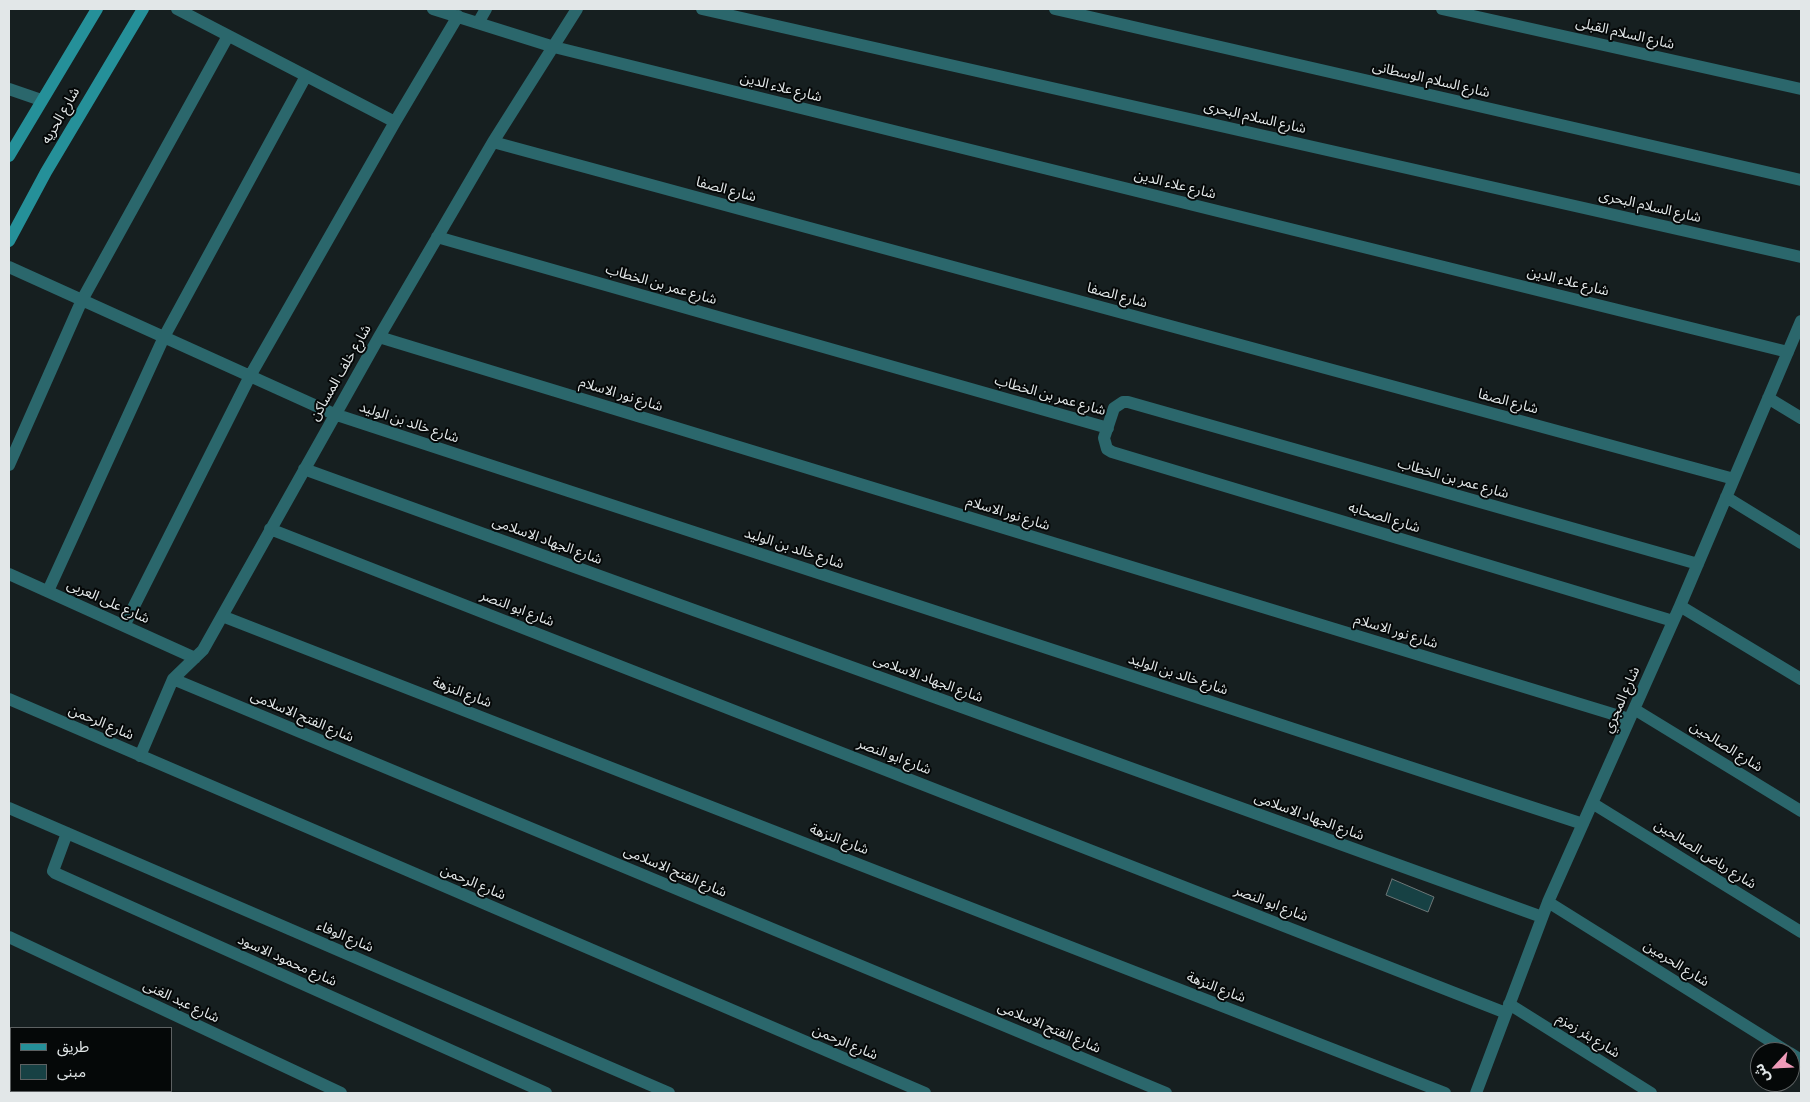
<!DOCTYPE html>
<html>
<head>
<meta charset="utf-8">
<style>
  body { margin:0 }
  #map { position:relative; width:1810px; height:1102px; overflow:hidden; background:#161f20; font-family:Signika,"Noto Sans Arabic",sans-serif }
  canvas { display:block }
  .frame { position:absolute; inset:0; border:10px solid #e2e7e8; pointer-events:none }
  .legend { position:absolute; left:10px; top:1027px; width:162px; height:65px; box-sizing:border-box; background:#050808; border:1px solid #5d6162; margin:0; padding:6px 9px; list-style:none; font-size:15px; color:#e2e7e8 }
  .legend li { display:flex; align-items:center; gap:10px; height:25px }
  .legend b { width:25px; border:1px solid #5d6162 }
  .north { position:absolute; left:1750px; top:1042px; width:50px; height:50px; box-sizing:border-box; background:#050808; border:1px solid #5d6162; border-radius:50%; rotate:245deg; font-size:14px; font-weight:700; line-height:20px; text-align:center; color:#e2e7e8 }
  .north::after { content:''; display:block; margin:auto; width:18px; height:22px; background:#ef9ab8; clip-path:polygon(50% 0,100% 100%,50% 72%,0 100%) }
</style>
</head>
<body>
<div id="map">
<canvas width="1810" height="1102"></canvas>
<div class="frame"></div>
<ul class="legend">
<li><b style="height:6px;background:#259099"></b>طريق</li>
<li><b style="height:14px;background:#174144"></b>مبنى</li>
</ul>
<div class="north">ش</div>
</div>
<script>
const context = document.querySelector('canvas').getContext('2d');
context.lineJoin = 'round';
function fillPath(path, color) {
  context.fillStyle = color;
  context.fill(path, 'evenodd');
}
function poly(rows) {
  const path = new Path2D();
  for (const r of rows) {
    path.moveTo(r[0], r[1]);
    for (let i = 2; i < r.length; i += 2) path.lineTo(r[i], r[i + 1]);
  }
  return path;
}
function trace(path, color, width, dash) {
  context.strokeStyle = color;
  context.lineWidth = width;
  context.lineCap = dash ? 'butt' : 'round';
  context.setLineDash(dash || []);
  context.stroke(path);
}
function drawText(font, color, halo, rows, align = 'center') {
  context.font = font + ' Signika,"Noto Sans Arabic",sans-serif';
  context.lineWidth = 4;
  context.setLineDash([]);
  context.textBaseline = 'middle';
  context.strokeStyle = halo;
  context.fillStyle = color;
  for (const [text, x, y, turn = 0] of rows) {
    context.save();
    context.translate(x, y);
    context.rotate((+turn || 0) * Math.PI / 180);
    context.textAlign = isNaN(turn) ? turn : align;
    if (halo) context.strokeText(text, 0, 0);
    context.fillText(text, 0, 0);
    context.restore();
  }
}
const building = poly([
  [1392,879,1434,897,1428,912,1386,895,1392,879]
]);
const minor = poly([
  [177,9,395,122],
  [433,9,554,47,1788,352],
  [702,9,1801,257],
  [1055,9,1801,180],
  [1442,9,1801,89],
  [478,23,486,9],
  [9,89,41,100],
  [493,142,1734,479],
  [437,237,1108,428],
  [9,267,334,414,1583,824],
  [379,337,1629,719],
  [1768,398,1801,418],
  [9,465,82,300,228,36],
  [304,469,1542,917],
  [1726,497,1801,543],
  [270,529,1506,1013],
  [9,574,195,658],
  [48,591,164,337,306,76],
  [1680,606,1801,679],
  [222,616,1445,1093],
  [1673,621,1112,452,1107,449,1104,438,1114,408,1123,402,1128,402,1698,564],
  [124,626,250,376,395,122,458,16],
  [173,679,1166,1093],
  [9,699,925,1093],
  [1634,709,1801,811],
  [140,756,173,679,203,650,379,337,493,142,577,9],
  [1592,803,1801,932],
  [9,808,669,1093],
  [67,833,53,871,55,873,546,1093],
  [1548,902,1788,1052],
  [9,937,341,1093],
  [1509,1004,1651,1093],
  [9,1041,11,1042],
  [1790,1053,1801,1060],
  [112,1091,117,1093],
  [1476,1093,1548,902,1680,606,1801,321]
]);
const secondary = poly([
  [9,156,97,9],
  [9,241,46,172,143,9]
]);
const streetNames = [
  ["شارع السلام القبلى",1625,34,13],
  ["شارع السلام الوسطانى",1431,80,13],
  ["شارع علاء الدين",781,88,14],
  ["شارع الحريه",61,116,-60],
  ["شارع السلام البحرى",1255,118,13],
  ["شارع علاء الدين",1175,185,14],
  ["شارع الصفا",726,190,15],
  ["شارع السلام البحرى",1650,207,13],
  ["شارع علاء الدين",1568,282,14],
  ["شارع عمر بن الخطاب",661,285,16],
  ["شارع الصفا",1117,296,15],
  ["شارع خلف المساكن",341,373,-60],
  ["شارع نور الاسلام",621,395,17],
  ["شارع عمر بن الخطاب",1050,396,16],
  ["شارع الصفا",1508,402,15],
  ["شارع خالد بن الوليد",409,423,18],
  ["شارع عمر بن الخطاب",1453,479,16],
  ["شارع نور الاسلام",1008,514,17],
  ["شارع الصحابه",1384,518,17],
  ["شارع الجهاد الاسلامى",547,541,20],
  ["شارع خالد بن الوليد",794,549,18],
  ["شارع على العربى",108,602,24],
  ["شارع ابو النصر",517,609,21],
  ["شارع نور الاسلام",1396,632,17],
  ["شارع خالد بن الوليد",1178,675,18],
  ["شارع الجهاد الاسلامى",928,679,20],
  ["شارع النزهة",462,693,21],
  ["شارع المجري",1622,700,-66],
  ["شارع الفتح الاسلامى",302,717,23],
  ["شارع الرحمن",101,723,23],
  ["شارع الصالحين",1726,747,32],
  ["شارع ابو النصر",894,757,21],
  ["شارع الجهاد الاسلامى",1309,817,20],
  ["شارع النزهة",839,840,21],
  ["شارع رياض الصالحين",1705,855,32],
  ["شارع الفتح الاسلامى",675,872,23],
  ["شارع الرحمن",473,883,23],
  ["شارع ابو النصر",1271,904,21],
  ["شارع الوفاء",345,937,23],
  ["شارع محمود الاسود",287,961,24],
  ["شارع الحرمين",1676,964,32],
  ["شارع النزهة",1216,988,21],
  ["شارع عبد الغنى",181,1002,25],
  ["شارع الفتح الاسلامى",1049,1028,23],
  ["شارع بئر زمزم",1588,1036,32],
  ["شارع الرحمن",845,1043,23]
];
fillPath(building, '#174144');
trace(building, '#6c7677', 1);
trace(minor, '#2b676c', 12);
trace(secondary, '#259099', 12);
drawText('14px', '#e2e7e8', '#050808', streetNames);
</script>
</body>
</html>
